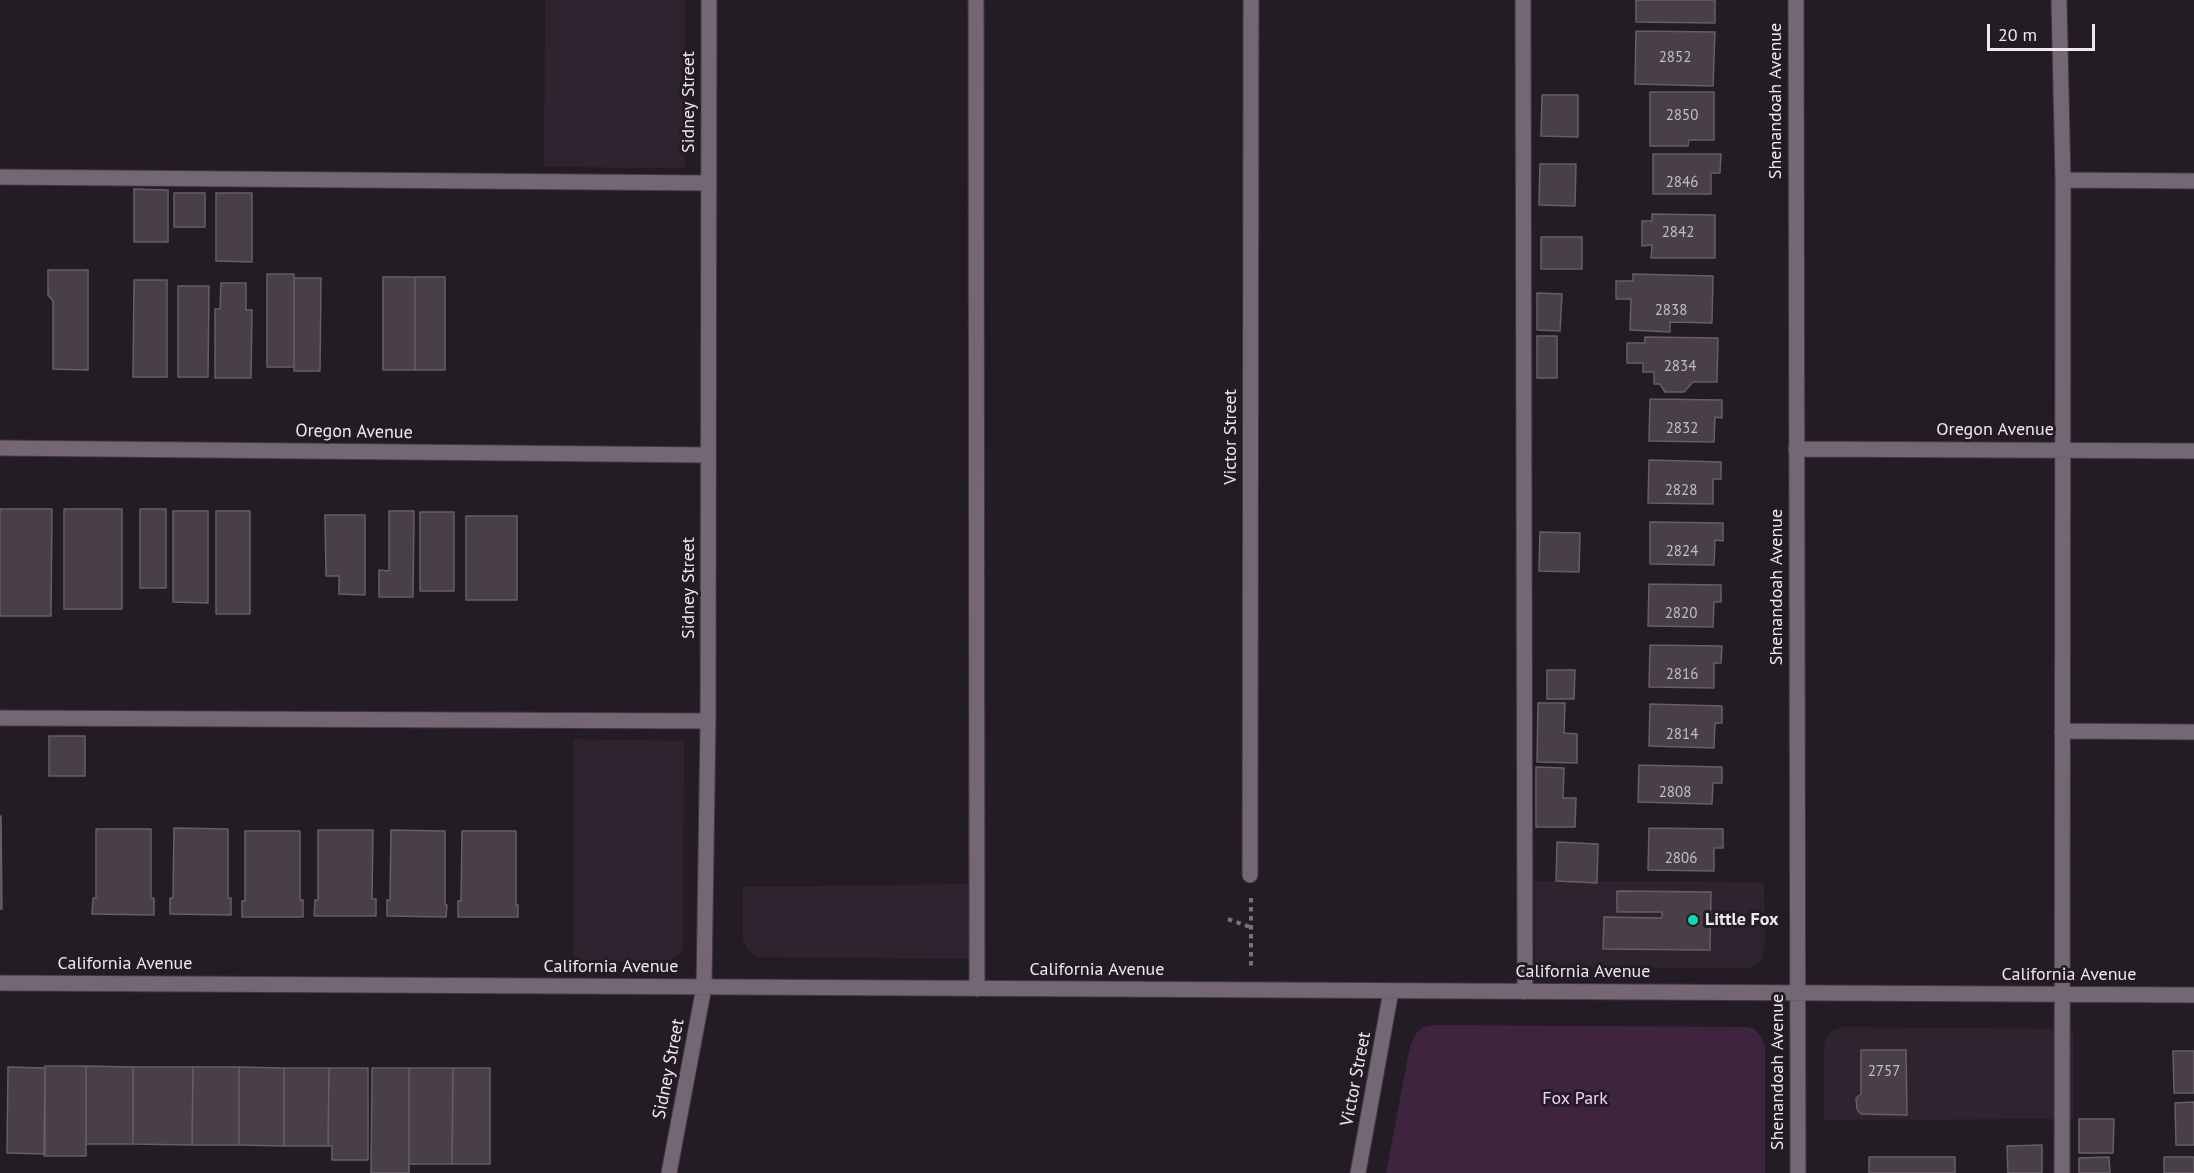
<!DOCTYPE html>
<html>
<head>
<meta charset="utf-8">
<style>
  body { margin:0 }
  #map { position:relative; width:2194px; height:1173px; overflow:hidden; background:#231c24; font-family:"PT Sans",sans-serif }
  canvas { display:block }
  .scale { position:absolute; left:1987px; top:24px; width:108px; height:27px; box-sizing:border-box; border:3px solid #eee9ee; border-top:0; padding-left:8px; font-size:18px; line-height:21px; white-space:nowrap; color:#eee9ee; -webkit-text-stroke:4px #231c24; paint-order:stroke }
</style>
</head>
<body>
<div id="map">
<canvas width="2194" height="1173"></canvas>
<div class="scale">20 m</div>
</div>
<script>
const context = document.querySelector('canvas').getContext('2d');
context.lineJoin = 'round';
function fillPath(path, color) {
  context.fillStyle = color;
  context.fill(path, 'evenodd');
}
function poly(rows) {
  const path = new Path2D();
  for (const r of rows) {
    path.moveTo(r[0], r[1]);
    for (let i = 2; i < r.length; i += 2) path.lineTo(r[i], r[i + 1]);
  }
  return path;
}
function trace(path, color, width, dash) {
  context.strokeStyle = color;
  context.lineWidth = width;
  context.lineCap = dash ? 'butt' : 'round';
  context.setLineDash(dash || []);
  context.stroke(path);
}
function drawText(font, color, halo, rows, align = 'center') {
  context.font = font + ' "PT Sans",sans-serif';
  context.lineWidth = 6;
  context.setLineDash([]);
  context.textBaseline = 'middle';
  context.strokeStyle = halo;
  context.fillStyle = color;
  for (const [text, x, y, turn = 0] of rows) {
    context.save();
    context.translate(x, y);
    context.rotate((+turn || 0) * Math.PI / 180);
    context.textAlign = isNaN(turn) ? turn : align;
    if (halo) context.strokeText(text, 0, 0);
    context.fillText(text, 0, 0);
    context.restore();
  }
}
const built = poly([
  [545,0,685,0,685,168,544,167],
  [573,739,684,741,683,951,671,961,655,963,574,960],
  [1534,881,1764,882,1765,947,1761,960,1749,968,1535,967],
  [968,884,969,959,760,957,749,952,743,940,743,887],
  [1842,1027,2073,1029,2073,1119,1824,1120,1824,1044,1830,1032]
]);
const green = poly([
  [1434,1025,1748,1027,1754,1029,1761,1037,1765,1047,1765,1173,1386,1173,1410,1046,1416,1033,1423,1027]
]);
const building = poly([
  [1636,0,1715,0,1715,23,1636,22,1636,0],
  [1636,31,1715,32,1713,86,1635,84,1636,31],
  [1650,92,1714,92,1714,140,1689,140,1688,146,1650,146,1650,92],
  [1542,95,1578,95,1578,137,1541,136,1542,95],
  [1653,154,1721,154,1720,173,1711,173,1711,194,1653,194,1653,154],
  [1540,164,1576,164,1575,206,1539,205,1540,164],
  [134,189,168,190,168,242,134,242,134,189],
  [174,193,205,193,205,227,174,227,174,193],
  [216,193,252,193,252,262,216,261,216,193],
  [1652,214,1715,215,1715,258,1651,258,1652,245,1642,246,1642,221,1652,221,1652,214],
  [1541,237,1582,237,1582,269,1541,269,1541,237],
  [48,270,88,270,88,370,53,369,53,301,48,295,48,270],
  [267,274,294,274,294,367,267,367,267,274],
  [1633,274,1713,276,1712,323,1670,322,1670,332,1630,330,1631,299,1616,299,1616,281,1633,281,1633,274],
  [383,277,415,277,415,370,383,370,383,277],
  [415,277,445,277,445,370,415,370,415,277],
  [294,278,321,278,320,371,294,371,294,278],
  [134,280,167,280,167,377,133,377,134,280],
  [221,283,246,283,246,310,252,310,251,378,215,378,215,309,220,309,221,283],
  [178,286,209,286,208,377,178,377,178,286],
  [1537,293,1562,294,1560,331,1537,330,1537,293],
  [1537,336,1557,336,1557,378,1537,378,1537,336],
  [1645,337,1718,338,1717,382,1693,382,1684,392,1665,392,1660,384,1654,384,1654,372,1643,372,1643,363,1627,363,1627,343,1645,343,1645,337],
  [1650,399,1722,400,1722,418,1715,417,1714,442,1649,441,1650,399],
  [1649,460,1721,462,1721,479,1713,479,1713,504,1648,503,1649,460],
  [0,509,52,509,51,616,0,616,0,509],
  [64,509,122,509,122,609,64,609,64,509],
  [140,509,166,509,166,588,140,588,140,509],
  [173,511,208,511,208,603,173,602,173,511],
  [216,511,250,511,250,614,216,614,216,511],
  [389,511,414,511,413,597,379,597,379,570,389,571,389,511],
  [420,512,454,512,454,591,420,591,420,512],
  [325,515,365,515,365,595,339,594,339,576,326,576,325,515],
  [466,516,517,516,517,600,466,600,466,516],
  [1650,522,1723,523,1723,541,1715,540,1714,565,1650,564,1650,522],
  [1540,532,1580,533,1579,572,1539,571,1540,532],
  [1649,584,1721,585,1721,602,1714,602,1713,627,1648,626,1649,584],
  [1650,645,1722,646,1721,663,1714,663,1714,688,1649,687,1650,645],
  [1547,670,1575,670,1574,699,1547,699,1547,670],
  [1538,703,1565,703,1564,733,1577,734,1577,763,1537,762,1538,703],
  [1650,704,1722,706,1722,723,1715,723,1714,748,1649,746,1650,704],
  [49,736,85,736,85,776,49,776,49,736],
  [1639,765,1722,767,1722,783,1713,783,1712,804,1638,802,1639,765],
  [1536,767,1564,768,1563,798,1576,798,1575,827,1536,827,1536,767],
  [0,816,1,816,2,909,0,909,0,816],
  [174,828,228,829,228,898,231,898,231,915,170,914,170,898,173,898,174,828],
  [1649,828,1723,829,1723,848,1714,848,1714,871,1648,870,1649,828],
  [96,829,151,829,151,898,154,898,154,915,92,914,93,898,96,898,96,829],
  [318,830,373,830,372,899,376,899,376,916,314,916,315,900,318,900,318,830],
  [391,830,445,831,445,905,447,905,446,917,387,916,387,900,390,900,391,830],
  [245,831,300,831,300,900,303,900,303,917,242,917,242,901,245,901,245,831],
  [462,831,516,831,516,905,518,905,518,917,458,917,458,901,461,901,462,831],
  [1557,842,1598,844,1597,883,1556,881,1557,842],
  [1617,891,1711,892,1710,950,1603,949,1604,917,1662,918,1662,912,1617,912,1617,891],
  [1861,1050,1906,1050,1907,1115,1861,1114,1857,1109,1856,1098,1861,1094,1861,1050],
  [2173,1051,2194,1051,2194,1093,2174,1093,2173,1051],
  [45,1066,86,1066,86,1156,44,1156,45,1066],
  [86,1066,133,1067,133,1144,86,1144,86,1066],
  [8,1067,45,1068,45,1154,7,1153,8,1067],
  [133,1067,193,1067,192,1145,133,1144,133,1067],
  [193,1067,239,1067,239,1145,192,1145,193,1067],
  [239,1067,284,1068,284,1146,239,1145,239,1067],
  [284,1068,329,1068,328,1146,284,1146,284,1068],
  [329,1068,368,1068,368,1160,332,1160,332,1146,328,1146,329,1068],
  [372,1068,409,1068,409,1173,371,1173,372,1068],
  [409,1068,453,1068,452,1164,409,1164,409,1068],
  [453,1068,490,1068,490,1164,452,1164,453,1068],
  [2194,1102,2194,1145,2176,1145,2175,1103,2194,1102],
  [2079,1119,2114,1119,2113,1153,2079,1153,2079,1119],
  [2042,1145,2042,1173,2008,1173,2007,1146,2042,1145],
  [1869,1157,1955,1157,1955,1173,1869,1173,1869,1157],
  [2109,1157,2110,1173,2079,1173,2079,1158,2109,1157],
  [2164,1157,2194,1157,2194,1173,2164,1173,2164,1157]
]);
const path = poly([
  [1251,898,1251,966],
  [1228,919,1250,927]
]);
const minor = poly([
  [976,0,977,989],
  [1523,0,1525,992],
  [1796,0,1798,1173],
  [2059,0,2063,180,2062,1173],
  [0,177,709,183],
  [2063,180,2194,181],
  [0,448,708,455],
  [1796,449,2194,451],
  [0,718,708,721],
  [2062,731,2194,732],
  [1250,875,1251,0],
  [0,983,2194,995],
  [669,1173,704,987,708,721,709,0],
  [1358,1173,1391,991]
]);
const markers = [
  [1693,920,6,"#15d5b3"]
];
const numberNames = [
  ["2852",1675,58],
  ["2850",1682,116],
  ["2846",1682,183],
  ["2842",1678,233],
  ["2838",1671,311],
  ["2834",1680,367],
  ["2832",1682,429],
  ["2828",1681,491],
  ["2824",1682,552],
  ["2820",1681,614],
  ["2816",1682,675],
  ["2814",1682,735],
  ["2808",1675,793],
  ["2806",1681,859],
  ["2757",1884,1072]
];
const streetNames = [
  ["Shenandoah Avenue",1776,101,-90],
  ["Sidney Street",689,102,-90],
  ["Oregon Avenue",1995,430],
  ["Oregon Avenue",354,432,1],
  ["Victor Street",1231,437,-90],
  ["Shenandoah Avenue",1777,587,-90],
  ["Sidney Street",689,588,-90],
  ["California Avenue",125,964],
  ["California Avenue",611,967],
  ["California Avenue",1097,970],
  ["California Avenue",1583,972],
  ["California Avenue",2069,975],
  ["Sidney Street",669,1069,-79],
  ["Shenandoah Avenue",1778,1072,-90],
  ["Victor Street",1356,1079,-79]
];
const poiNames = [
  ["Little Fox",1705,920]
];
const parkNames = [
  ["Fox Park",1575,1099]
];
fillPath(built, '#2f232f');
fillPath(green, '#3e243f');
fillPath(building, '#483f48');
trace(building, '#675e67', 1.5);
trace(minor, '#3f3940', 17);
trace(path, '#787278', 4, [4.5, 4.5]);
trace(minor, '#756676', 15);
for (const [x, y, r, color] of markers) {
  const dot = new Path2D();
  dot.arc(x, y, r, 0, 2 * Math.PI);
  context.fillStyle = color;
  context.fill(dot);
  trace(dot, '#231c24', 2);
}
drawText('15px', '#c4bec4', null, numberNames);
drawText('18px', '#eee9ee', '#231c24', streetNames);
drawText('bold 18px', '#eee9ee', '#231c24', poiNames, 'left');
drawText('18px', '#f9ccfb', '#231c24', parkNames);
</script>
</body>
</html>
